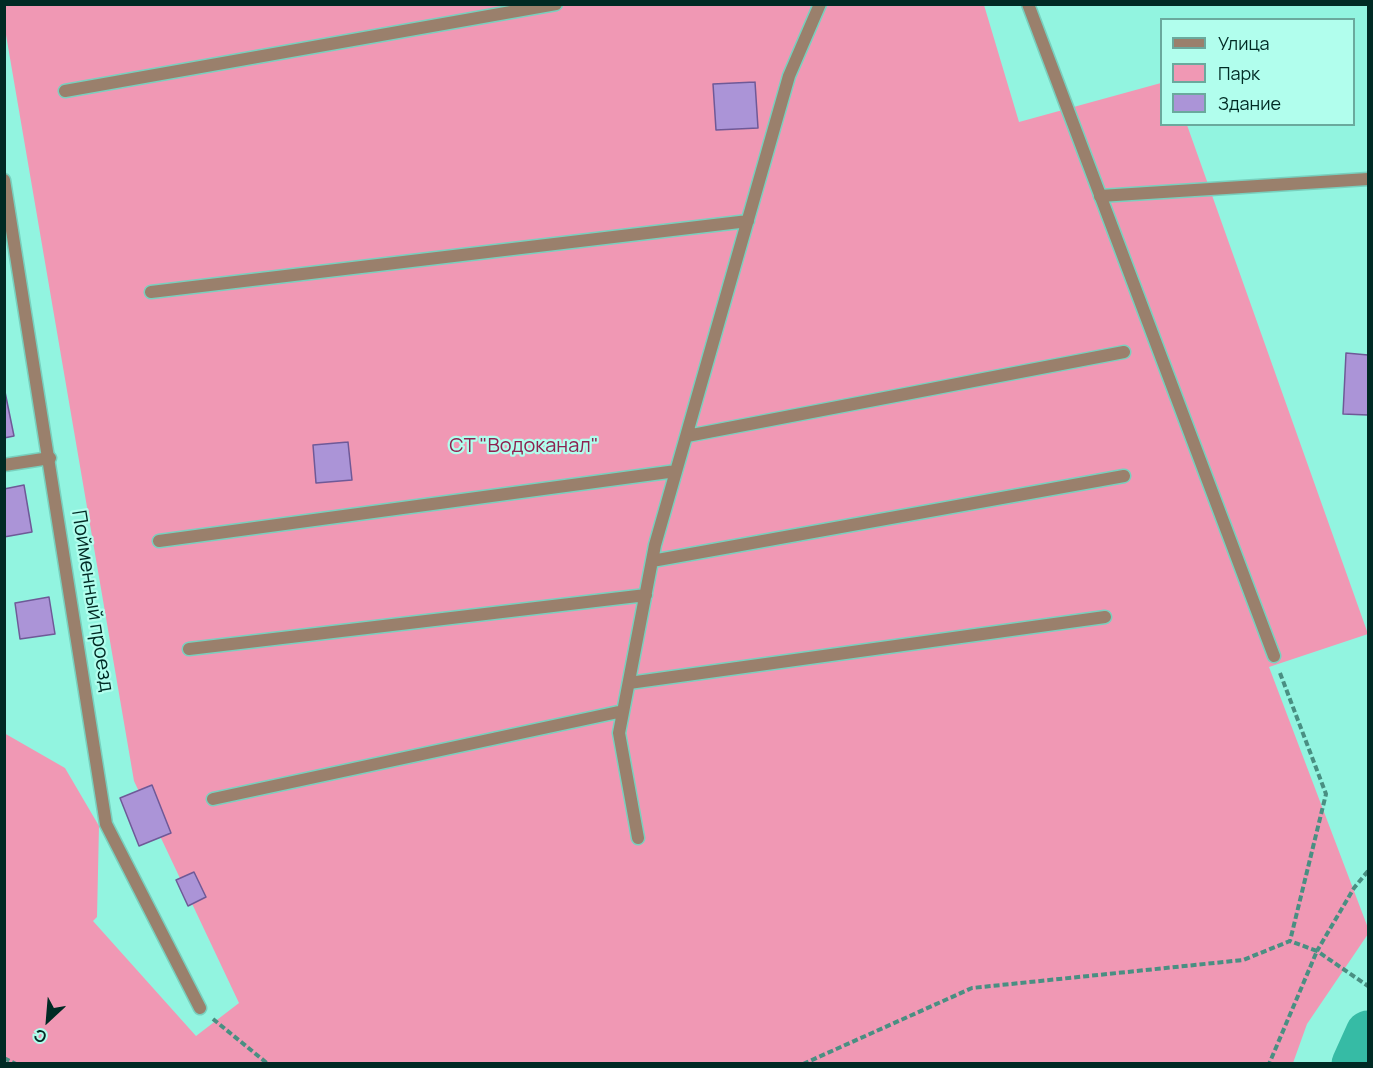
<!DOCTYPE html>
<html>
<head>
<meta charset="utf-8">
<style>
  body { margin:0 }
  #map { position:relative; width:1373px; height:1068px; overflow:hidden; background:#92f4e0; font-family:Manrope,sans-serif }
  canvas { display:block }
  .frame { position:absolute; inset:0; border:6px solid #002a24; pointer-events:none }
  .legend { position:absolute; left:1160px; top:18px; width:195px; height:108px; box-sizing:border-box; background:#b1feed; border:2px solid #6aa99d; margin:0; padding:8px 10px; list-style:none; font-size:18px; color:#002a24 }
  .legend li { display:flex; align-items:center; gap:12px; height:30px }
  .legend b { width:30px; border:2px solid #6aa99d }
  .north { position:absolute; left:18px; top:990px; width:60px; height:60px; -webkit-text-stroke:4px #b1feed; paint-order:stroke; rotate:206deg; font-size:16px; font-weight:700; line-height:24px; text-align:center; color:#002a24 }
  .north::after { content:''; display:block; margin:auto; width:21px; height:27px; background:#002a24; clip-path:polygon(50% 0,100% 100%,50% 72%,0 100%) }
</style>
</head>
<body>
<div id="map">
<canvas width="1373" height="1068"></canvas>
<div class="frame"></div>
<ul class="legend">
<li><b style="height:8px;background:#9a806c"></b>Улица</li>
<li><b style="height:16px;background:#f098b4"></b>Парк</li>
<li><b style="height:16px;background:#ab94d7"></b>Здание</li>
</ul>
<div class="north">С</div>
</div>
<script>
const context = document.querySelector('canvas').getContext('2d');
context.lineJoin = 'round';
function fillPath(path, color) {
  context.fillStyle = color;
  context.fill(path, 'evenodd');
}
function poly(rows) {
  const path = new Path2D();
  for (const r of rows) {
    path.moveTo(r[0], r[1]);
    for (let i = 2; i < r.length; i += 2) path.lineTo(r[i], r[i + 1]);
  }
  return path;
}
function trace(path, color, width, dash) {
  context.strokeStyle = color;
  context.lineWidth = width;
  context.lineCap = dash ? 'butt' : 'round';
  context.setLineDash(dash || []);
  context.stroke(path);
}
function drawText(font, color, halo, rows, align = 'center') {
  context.font = font + ' Manrope,sans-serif';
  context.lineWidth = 4.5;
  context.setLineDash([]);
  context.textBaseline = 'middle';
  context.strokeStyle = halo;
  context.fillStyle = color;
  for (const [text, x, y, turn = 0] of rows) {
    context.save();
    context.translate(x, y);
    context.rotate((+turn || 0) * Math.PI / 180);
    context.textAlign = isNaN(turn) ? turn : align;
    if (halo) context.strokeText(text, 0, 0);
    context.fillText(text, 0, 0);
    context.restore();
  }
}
const green = poly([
  [5,5,984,5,1019,122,1161,83,1162,124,1187,125,1368,634,1269,667,1368,928,1368,934,1307,1024,1293,1063,5,1063,4,733,65,768,99,826,97,917,93,921,196,1036,239,1003,134,781,5,29]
]);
const river = poly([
  [1354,1064,1368,1033]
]);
const building = poly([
  [755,82,758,128,716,130,713,84,755,82],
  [1346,353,1368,355,1368,415,1343,414,1346,353],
  [4,387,14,436,4,438,4,387],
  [348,442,352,480,316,483,313,445,348,442],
  [24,485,32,532,4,537,4,489,24,485],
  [49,597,55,634,20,639,15,603,49,597],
  [152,785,171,833,139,846,120,798,152,785],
  [194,872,206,897,188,906,176,880,194,872]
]);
const path = poly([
  [1280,673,1326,794,1290,941],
  [1368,871,1354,888,1317,951,1368,986],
  [213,1019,268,1064],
  [4,1058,16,1064],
  [803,1064,972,988,1243,960,1290,941,1317,951,1269,1064]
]);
const lane = poly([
  [1028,4,1274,656],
  [65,91,556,4],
  [151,292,748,221],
  [687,436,1124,352],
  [4,465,50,458],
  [159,541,676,471],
  [652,561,1124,476],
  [189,649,646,595],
  [629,683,1105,617],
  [213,799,623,711],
  [638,838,619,733,655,545,789,76,820,4]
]);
const street = poly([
  [4,180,106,824,200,1008],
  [1100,196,1368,179]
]);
const parkNames = [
  ["СТ \"Водоканал\"",524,446]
];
const streetNames = [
  ["Пойменный проезд",92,601,81]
];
fillPath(green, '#f098b4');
trace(river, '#36bba5', 45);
fillPath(building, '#ab94d7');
trace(building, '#6f5997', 1.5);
trace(lane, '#78d0be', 15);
trace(street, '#78d0be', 15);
trace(path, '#498f82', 4, [6, 3]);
trace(lane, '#9a806c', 12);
trace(street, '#9a806c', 12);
drawText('20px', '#8d2250', '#b1feed', parkNames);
drawText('20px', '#002a24', '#b1feed', streetNames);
</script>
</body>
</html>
